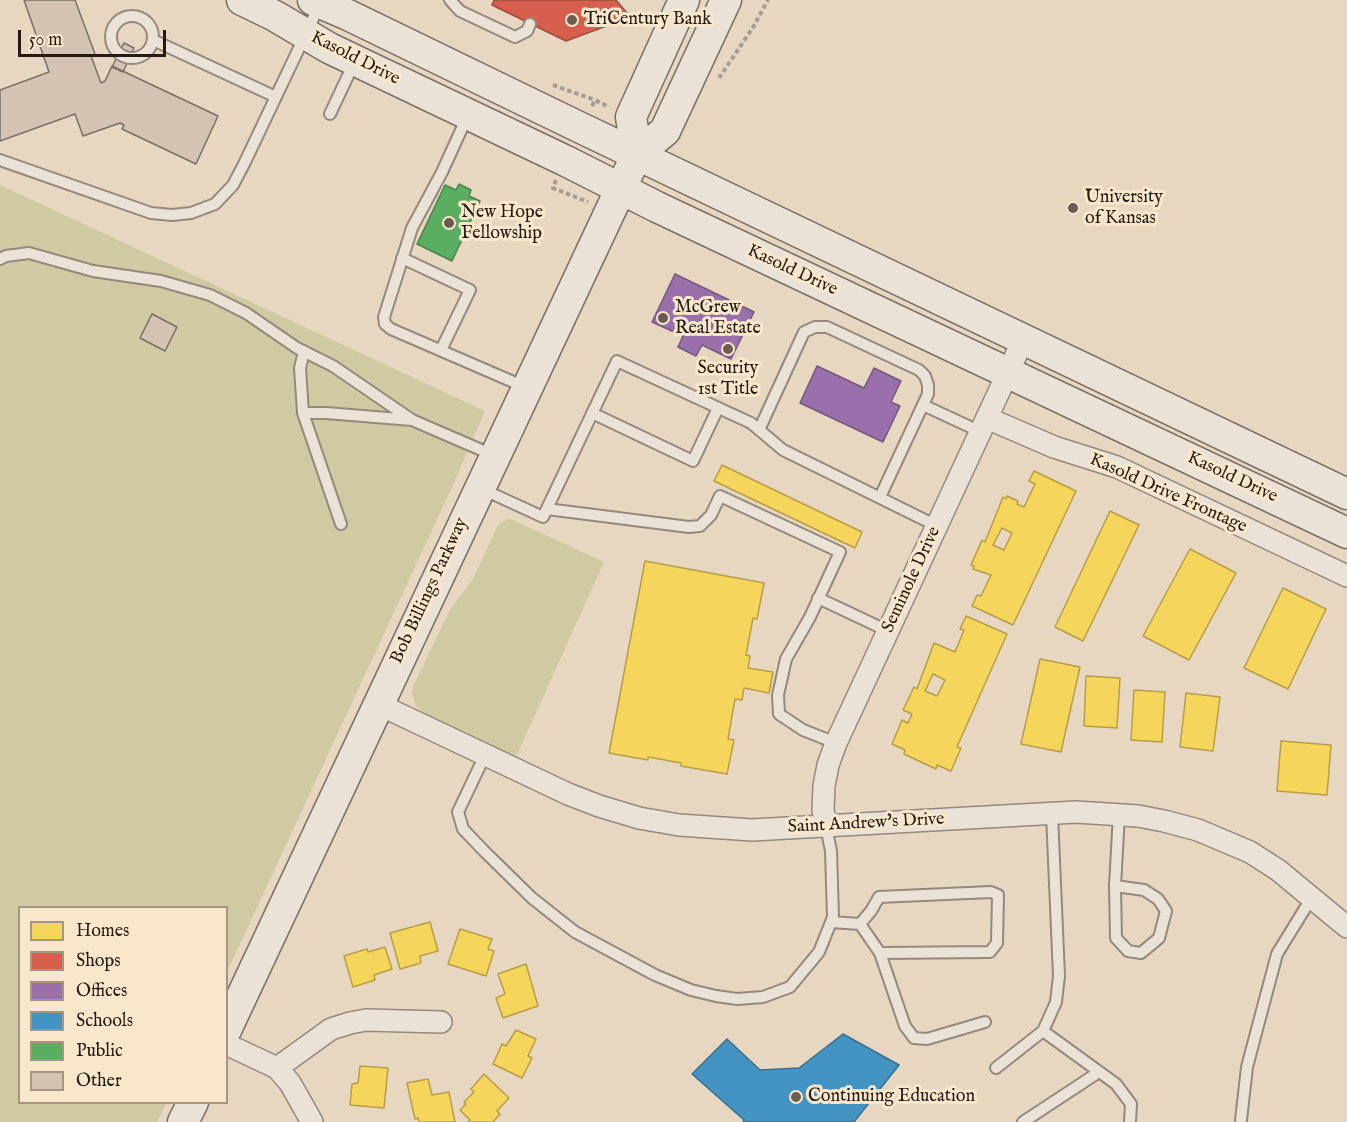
<!DOCTYPE html>
<html>
<head>
<meta charset="utf-8">
<style>
  body { margin:0 }
  #map { position:relative; width:1347px; height:1122px; overflow:hidden; background:#e7d7c0; font-family:"IM FELL English",serif }
  canvas { display:block }
  .legend { position:absolute; left:18px; top:906px; width:210px; height:198px; box-sizing:border-box; background:#f9e7cc; border:2px solid #a49682; margin:0; padding:8px 10px; list-style:none; font-size:18px; color:#241c13 }
  .legend li { display:flex; align-items:center; gap:12px; height:30px }
  .legend b { width:30px; border:2px solid #a49682 }
  .scale { position:absolute; left:18px; top:30px; width:148px; height:27px; box-sizing:border-box; border:3px solid #241c13; border-top:0; padding-left:8px; font-size:18px; line-height:21px; white-space:nowrap; color:#241c13; -webkit-text-stroke:4px #f9e7cc; paint-order:stroke }
</style>
</head>
<body>
<div id="map">
<canvas width="1347" height="1122"></canvas>
<ul class="legend">
<li><b style="height:16px;background:#f6d55c"></b>Homes</li>
<li><b style="height:16px;background:#d6604d"></b>Shops</li>
<li><b style="height:16px;background:#9970ab"></b>Offices</li>
<li><b style="height:16px;background:#4393c3"></b>Schools</li>
<li><b style="height:16px;background:#5aae61"></b>Public</li>
<li><b style="height:16px;background:#d4c2b3"></b>Other</li>
</ul>
<div class="scale">50 m</div>
</div>
<script>
const context = document.querySelector('canvas').getContext('2d');
context.lineJoin = 'round';
function fillPath(path, color) {
  context.fillStyle = color;
  context.fill(path, 'evenodd');
}
function poly(rows) {
  const path = new Path2D();
  for (const r of rows) {
    if (r.length === 3) {
      path.moveTo(r[0] + r[2], r[1]);
      path.arc(r[0], r[1], r[2], 0, 2 * Math.PI);
      continue;
    }
    path.moveTo(r[0], r[1]);
    for (let i = 2; i < r.length; i += 2) path.lineTo(r[i], r[i + 1]);
  }
  return path;
}
function trace(path, color, width, dash) {
  context.strokeStyle = color;
  context.lineWidth = width;
  context.lineCap = dash ? 'butt' : 'round';
  context.setLineDash(dash || []);
  context.stroke(path);
}
function drawText(font, color, halo, rows, align = 'center') {
  context.font = font + ' "IM FELL English",serif';
  context.lineWidth = 6;
  context.setLineDash([]);
  context.textBaseline = 'middle';
  context.strokeStyle = halo;
  context.fillStyle = color;
  for (const [text, x, y, turn = 0] of rows) {
    context.save();
    context.translate(x, y);
    context.rotate((+turn || 0) * Math.PI / 180);
    context.textAlign = isNaN(turn) ? turn : align;
    if (halo) context.strokeText(text, 0, 0);
    context.fillText(text, 0, 0);
    context.restore();
  }
}
const green = poly([
  [0,185,485,411,453,485,227,972,226,908,20,908,20,1102,166,1103,157,1122,0,1122],
  [507,519,511,519,604,562,516,757,424,713,416,706,412,694,413,687,440,630,450,610,473,579,498,525]
]);
const homes = poly([
  [722,465,862,532,855,548,714,481,722,465],
  [1034,471,1076,491,1013,625,972,606,977,595,981,596,991,575,973,569,974,566,971,565,982,540,985,542,1003,497,1006,499,1007,496,1018,501,1017,504,1024,507,1035,484,1029,481,1034,471],
  [1002,528,1012,533,1004,550,993,545,1002,528],
  [1110,511,1139,525,1083,641,1055,627,1110,511],
  [1190,549,1236,573,1189,660,1143,636,1190,549],
  [645,561,764,583,757,619,753,618,746,655,750,656,748,668,773,672,769,693,744,688,742,700,735,699,728,739,734,740,727,774,681,766,681,763,648,757,648,760,609,753,645,561],
  [1283,588,1326,609,1288,689,1244,668,1283,588],
  [966,616,1007,634,957,747,961,748,951,771,937,765,936,769,904,754,905,750,892,744,902,720,908,723,912,714,903,710,914,687,917,689,934,643,955,652,964,630,960,629,966,616],
  [933,674,945,680,937,696,925,691,933,674],
  [1040,659,1080,667,1061,752,1021,744,1040,659],
  [1086,676,1120,678,1117,728,1084,726,1086,676],
  [1134,690,1165,692,1162,742,1131,740,1134,690],
  [1186,693,1220,697,1213,751,1180,747,1186,693],
  [1281,741,1331,745,1327,795,1277,791,1281,741],
  [430,922,438,951,420,956,421,963,400,969,390,933,430,922],
  [460,929,492,939,488,949,494,951,486,976,448,964,460,929],
  [385,947,392,969,374,975,375,980,353,987,344,956,367,949,368,952,385,947],
  [526,964,538,1006,503,1018,496,998,505,994,498,974,526,964],
  [516,1030,536,1039,528,1056,532,1058,522,1078,493,1064,502,1044,506,1046,516,1030],
  [360,1066,388,1068,384,1108,350,1105,352,1084,358,1083,360,1066],
  [484,1074,509,1098,497,1111,500,1114,493,1122,468,1122,470,1120,460,1110,466,1104,464,1102,474,1092,471,1089,484,1074],
  [428,1079,432,1095,449,1092,455,1122,419,1122,418,1118,415,1119,407,1083,428,1079]
]);
const shops = poly([
  [494,0,616,0,627,13,633,16,566,41,492,5,494,0]
]);
const offices = poly([
  [675,274,754,312,731,359,702,345,696,356,678,347,683,336,652,322,675,274],
  [817,366,864,388,874,368,901,381,891,402,900,406,883,442,800,403,817,366]
]);
const schools = poly([
  [843,1034,899,1065,854,1122,743,1122,744,1120,692,1074,727,1039,760,1070,799,1068,843,1034]
]);
const public = poly([
  [459,184,471,190,469,196,480,201,452,261,417,244,445,185,456,190,459,184]
]);
const building = poly([
  [24,0,75,0,95,54,91,56,101,83,105,81,112,66,218,116,196,164,122,129,124,125,120,123,83,136,75,114,0,141,0,90,49,72,24,0],
  [124,43,134,48,123,72,112,67,124,43],
  [152,314,177,327,165,351,140,338,152,314]
]);
const path = poly([
  [719,78,752,29,768,0],
  [553,85,595,100],
  [592,106,595,100,609,107],
  [556,180,553,188,588,202]
]);
const lane = poly([
  [450,0,460,11,515,37,527,31,530,24],
  [132,37,21],
  [153,40,276,97],
  [330,114,354,63],
  [468,115,442,172,412,228,384,317,385,324,391,329,525,387],
  [0,160,151,213,172,215,191,213,215,204,233,185,245,162,319,6],
  [402,258,470,290,441,350],
  [0,259,6,256,29,253,93,271,161,281,210,295,246,313,297,348,333,366,412,420],
  [923,405,981,432],
  [303,413,300,368,304,351],
  [592,413,693,461,718,408],
  [759,430,804,332,815,327,827,327,919,370,925,376,928,385,928,394,880,497],
  [482,489,543,517,617,361,751,423,783,450,937,526],
  [547,509,689,527,700,526,711,515,720,496,840,552,810,617,786,659,778,695,779,714,803,730,836,743],
  [341,524,303,413,326,413,412,420,493,455],
  [818,598,888,631],
  [485,755,458,812,463,829,484,851,532,898,575,932,655,975,691,990,716,996,737,999,763,997,790,987,819,952,833,917,831,851,826,826],
  [1115,886,1144,890,1158,899,1166,911,1159,938,1141,953,1128,951,1116,938,1115,886,1119,814],
  [832,922,860,924,871,911,879,897,991,892,998,895,997,943,990,952,880,953,860,924],
  [880,953,905,1026,914,1038,927,1039,985,1022],
  [1043,1031,1116,1084,1131,1104,1130,1122],
  [996,1068,1043,1031,1056,1002,1059,976,1052,814],
  [1241,1120,1247,1067,1277,954,1312,897],
  [1023,1122,1099,1072]
]);
const street = poly([
  [987,418,1054,447,1117,467,1347,576],
  [378,704,568,794,599,806,639,818,679,825,752,830,1076,812,1138,816,1164,821,1198,830,1250,852,1278,870,1347,927],
  [826,826,823,810,824,786,828,765,836,743,1023,340],
  [226,1044,277,1068,290,1083,312,1122],
  [277,1068,331,1029,350,1023,366,1020,441,1022]
]);
const secondary = poly([
  [242,0,275,16,329,48,566,161,657,207,1347,533],
  [313,0,346,14,581,128,1347,494],
  [637,154,631,117,684,0],
  [226,1030,637,154,665,131,726,0],
  [183,1122,193,1102]
]);
const markers = [
  [572,20,6,"#685d50"],
  [1073,208,6,"#685d50"],
  [449,223,6,"#685d50"],
  [663,318,6,"#685d50"],
  [728,349,6,"#685d50"],
  [796,1097,6,"#685d50"]
];
const poiNames = [
  ["TriCentury Bank",584,20],
  ["University",1085,198],
  ["of Kansas",1085,219],
  ["New Hope",461,213],
  ["Fellowship",461,234],
  ["McGrew",675,308],
  ["Real Estate",675,329],
  ["Security",728,369,"center"],
  ["1st Title",728,390,"center"],
  ["Continuing Education",808,1097]
];
const streetNames = [
  ["Kasold Drive",355,59,27],
  ["Kasold Drive",792,271,25],
  ["Kasold Drive",1232,478,25],
  ["Kasold Drive Frontage",1168,494,24],
  ["Seminole Drive",912,580,-65],
  ["Bob Billings Parkway",430,591,-65],
  ["Saint Andrew's Drive",866,824,-3]
];
fillPath(green, '#d0caa3');
fillPath(homes, '#f6d55c');
trace(homes, '#b79e46', 1.5);
fillPath(shops, '#d6604d');
trace(shops, '#a14c3c', 1.5);
fillPath(offices, '#9970ab');
trace(offices, '#76577d', 1.5);
fillPath(schools, '#4393c3');
trace(schools, '#3a6f8e', 1.5);
fillPath(public, '#5aae61');
trace(public, '#4a824a', 1.5);
fillPath(building, '#d4c2b3');
trace(building, '#787064', 1.5);
trace(lane, '#93897c', 14);
trace(street, '#93897c', 24);
trace(secondary, '#787064', 33);
trace(path, '#a59e95', 4, [4.5, 3]);
trace(lane, '#eae2d7', 10);
trace(street, '#eae2d7', 21);
trace(secondary, '#eae2d7', 30);
for (const [x, y, r, color] of markers) {
  const dot = new Path2D();
  dot.arc(x, y, r, 0, 2 * Math.PI);
  context.fillStyle = color;
  context.fill(dot);
  trace(dot, '#f9e7cc', 2);
}
drawText('18px', '#241c13', '#f9e7cc', poiNames, 'left');
drawText('18px', '#241c13', '#f9e7cc', streetNames);
</script>
</body>
</html>
